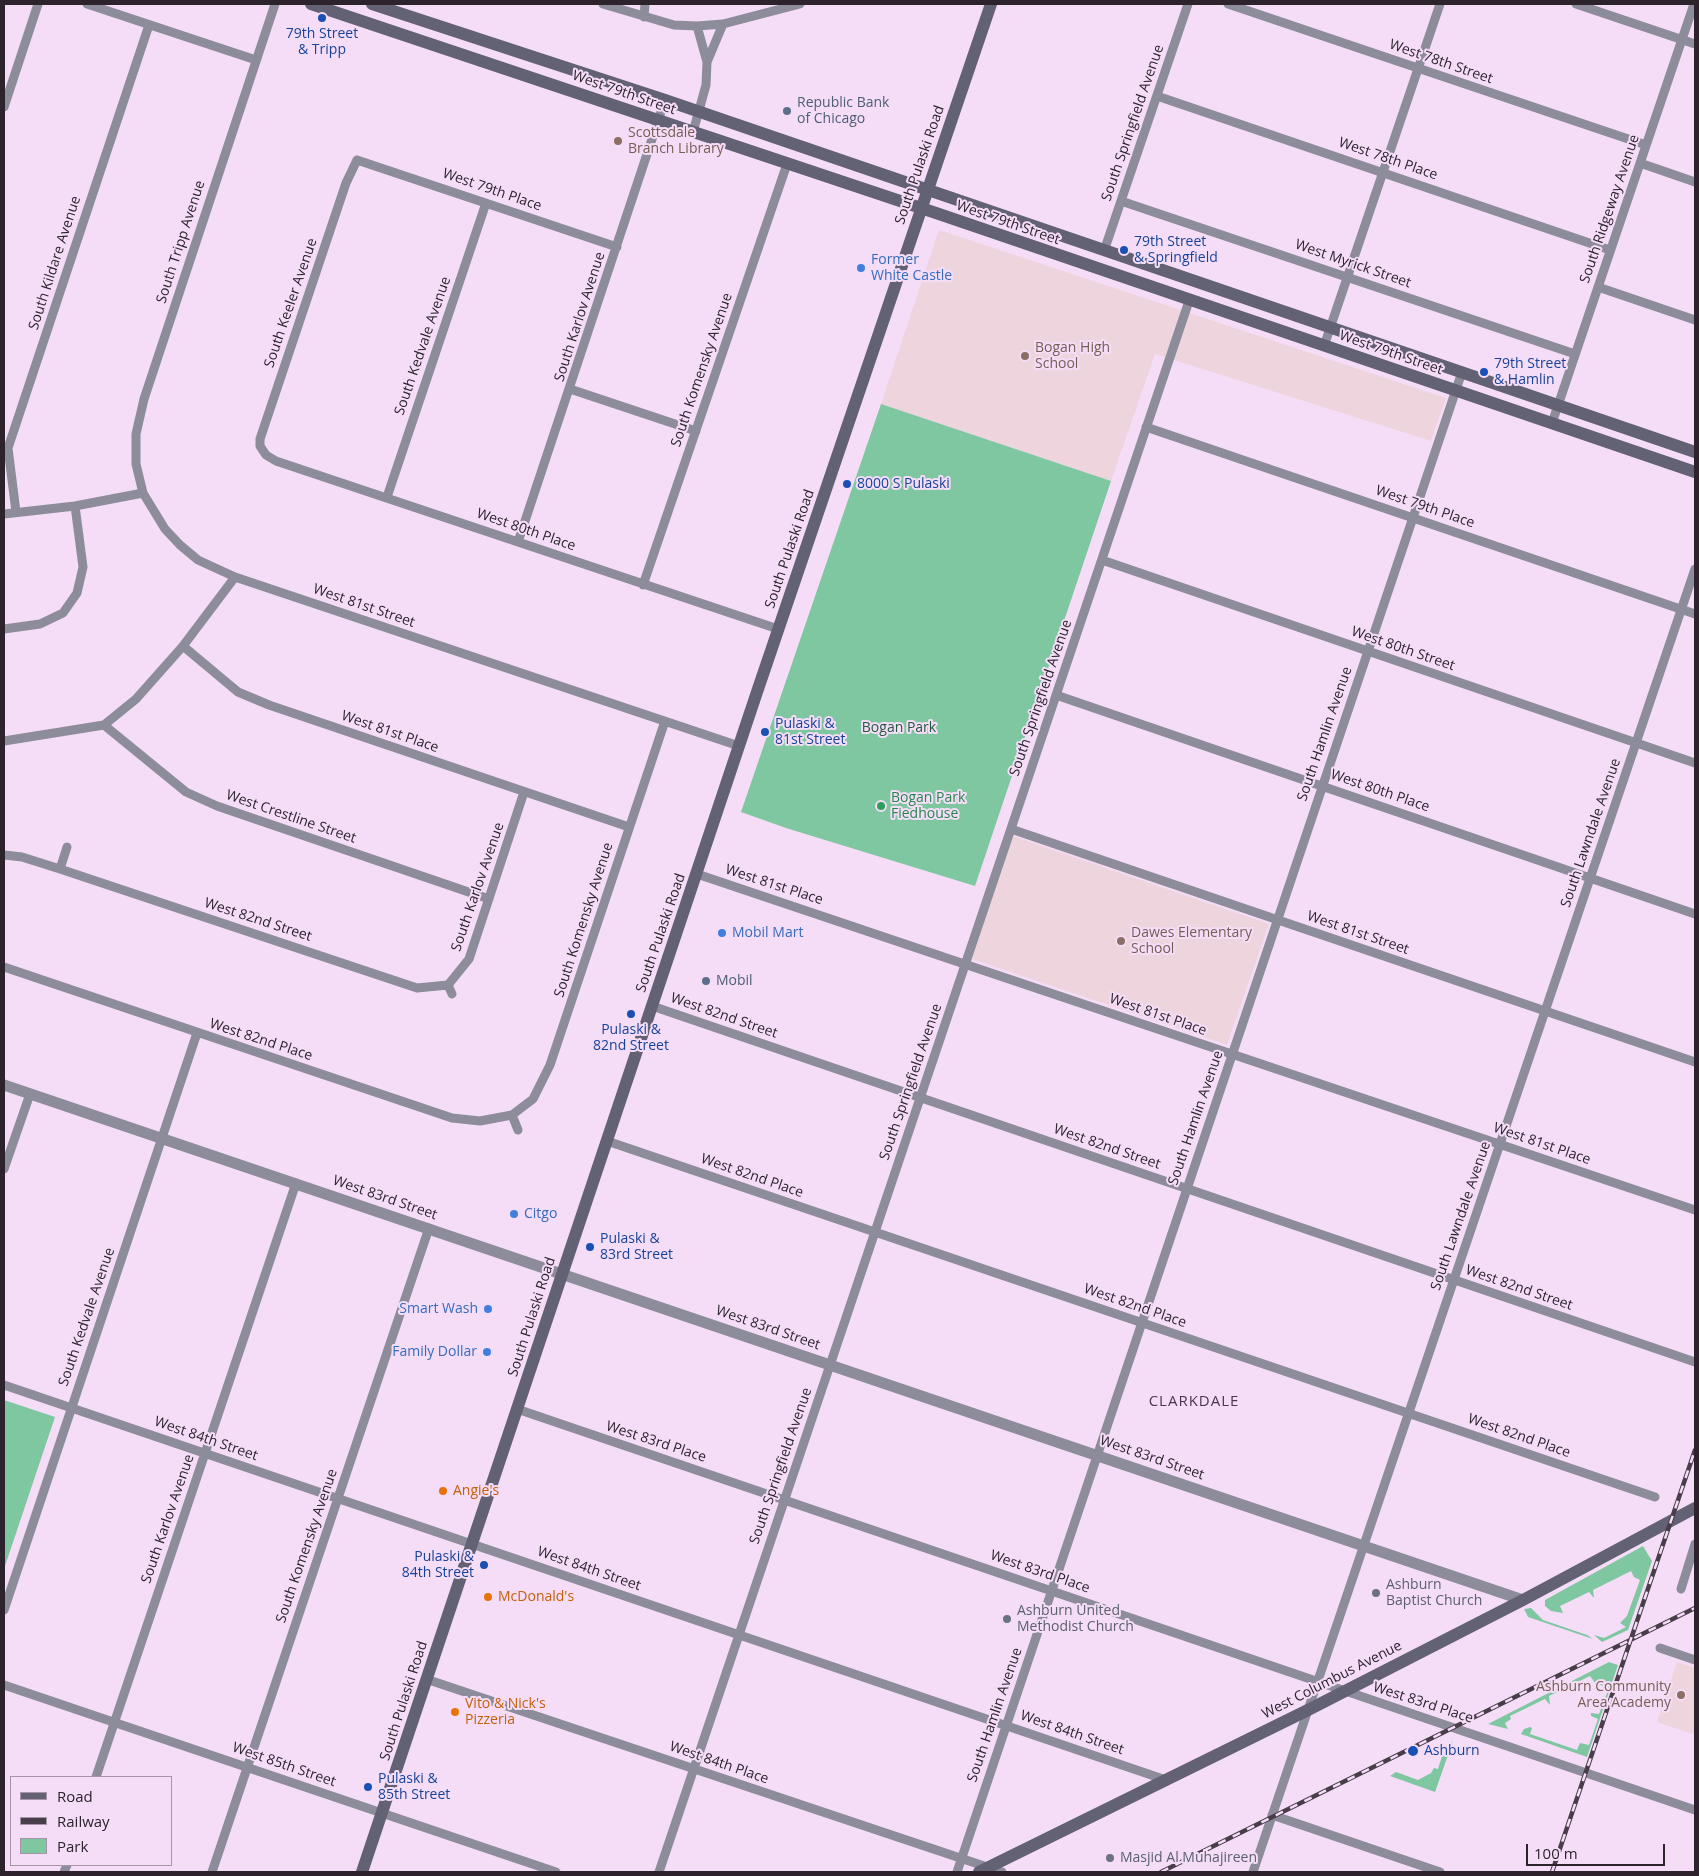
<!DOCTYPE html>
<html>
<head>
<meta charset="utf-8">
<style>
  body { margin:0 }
  #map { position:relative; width:1699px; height:1876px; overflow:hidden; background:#f5ddf8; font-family:"Open Sans",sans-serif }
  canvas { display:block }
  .frame { position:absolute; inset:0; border:5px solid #2c232d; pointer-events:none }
  .legend { position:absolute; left:10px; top:1776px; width:162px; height:90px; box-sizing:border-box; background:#f5ddf8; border:1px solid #a593a7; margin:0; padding:6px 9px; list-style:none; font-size:15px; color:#2c232d }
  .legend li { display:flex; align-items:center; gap:10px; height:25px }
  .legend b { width:25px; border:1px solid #a593a7 }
  .scale { position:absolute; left:1526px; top:1844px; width:139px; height:22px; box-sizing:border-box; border:2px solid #2c232d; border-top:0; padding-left:6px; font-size:15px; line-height:18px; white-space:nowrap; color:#2c232d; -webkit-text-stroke:4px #f5ddf8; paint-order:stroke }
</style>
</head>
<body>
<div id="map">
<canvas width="1699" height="1876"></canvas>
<div class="frame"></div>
<ul class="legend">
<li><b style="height:6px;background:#636275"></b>Road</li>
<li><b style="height:6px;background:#483d49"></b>Railway</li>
<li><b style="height:14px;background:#7ec7a0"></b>Park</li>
</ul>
<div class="scale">100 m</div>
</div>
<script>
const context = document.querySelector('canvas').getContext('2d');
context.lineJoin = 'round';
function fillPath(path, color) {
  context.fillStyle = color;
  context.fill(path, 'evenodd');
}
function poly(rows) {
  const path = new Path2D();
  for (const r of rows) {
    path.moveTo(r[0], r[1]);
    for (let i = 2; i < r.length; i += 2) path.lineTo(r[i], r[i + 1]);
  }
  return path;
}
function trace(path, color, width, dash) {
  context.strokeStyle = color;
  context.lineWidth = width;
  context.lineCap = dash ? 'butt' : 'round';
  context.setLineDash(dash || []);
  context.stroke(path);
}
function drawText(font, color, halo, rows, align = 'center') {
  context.font = font + ' "Open Sans",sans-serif';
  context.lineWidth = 4;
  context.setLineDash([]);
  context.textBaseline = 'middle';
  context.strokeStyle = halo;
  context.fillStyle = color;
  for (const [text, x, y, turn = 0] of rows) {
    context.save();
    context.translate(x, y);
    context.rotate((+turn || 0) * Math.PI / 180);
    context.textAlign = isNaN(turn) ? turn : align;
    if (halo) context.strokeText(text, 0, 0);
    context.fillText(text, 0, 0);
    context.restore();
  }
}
const education = poly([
  [939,230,1446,398,1431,441,1155,354,1111,481,881,404],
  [1013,836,1269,924,1227,1045,972,959],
  [1677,1662,1695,1668,1695,1735,1657,1722]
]);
const green = poly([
  [881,404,1111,481,975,886,786,828,741,812],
  [4,1400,55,1417,4,1569],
  [1643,1546,1652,1561,1628,1630,1602,1642,1594,1635,1604,1638,1626,1627,1620,1623,1627,1616,1640,1580,1634,1577,1631,1571,1593,1590,1594,1598,1589,1592,1560,1606,1563,1613,1551,1611,1545,1606,1545,1600],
  [1531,1608,1543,1620,1587,1635,1593,1639,1528,1617,1524,1609],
  [1609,1662,1618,1665,1587,1757,1521,1734,1524,1729,1530,1727,1532,1728,1530,1734,1577,1750,1580,1743,1589,1745,1598,1719,1591,1716,1591,1713,1599,1714,1609,1688,1595,1683,1590,1676,1549,1696,1550,1705,1545,1699,1510,1716,1511,1719,1505,1723,1508,1729,1488,1724],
  [1453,1741,1435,1792,1390,1776,1396,1772,1418,1780,1431,1773,1434,1768,1438,1769,1443,1753]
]);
const minor = poly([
  [87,4,256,60],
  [275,4,144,399,136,434,136,464,143,493,165,529,180,545,198,560,235,577,739,746],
  [603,4,674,25,697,26,723,24,800,4],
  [1228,4,1646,145],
  [1576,4,1695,44],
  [644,17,645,4],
  [707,62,723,24],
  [1157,96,1610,250],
  [4,107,38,4],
  [693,132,706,85,707,62,697,26],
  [357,160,346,183,260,439,260,446,266,455,276,461,778,629],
  [357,160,617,247],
  [1640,163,1695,182],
  [1121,201,1575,354],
  [1104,251,1188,4],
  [1598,287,1695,320],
  [1324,346,1440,4],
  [570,389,696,431],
  [1552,423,1694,4],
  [1146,427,1695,614],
  [387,497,486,203],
  [16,512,8,448,149,25],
  [4,514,75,506,143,493],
  [518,542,665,100],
  [1102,560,1695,763],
  [643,585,787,164],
  [4,629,40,624,63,613,77,593,83,567,75,506],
  [183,646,238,692,269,705,629,827],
  [1056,695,1695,914],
  [104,725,186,792,217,806,489,899],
  [4,741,104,725,136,699,183,646,235,577],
  [1011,829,1695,1062],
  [4,855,22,857,60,869,417,988,448,985],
  [60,869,67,847],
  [697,874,1695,1210],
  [4,967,452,1118,480,1121,512,1115,533,1099,550,1065,665,721],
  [448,985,469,959,524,792],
  [448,985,452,994],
  [652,1006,1695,1362],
  [512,1115,518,1130],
  [607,1141,1655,1497],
  [4,1169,30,1094],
  [4,1385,1166,1780],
  [517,1409,1695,1810],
  [1681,1589,1695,1544],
  [4,1610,197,1033],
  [1660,1648,1695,1660],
  [426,1679,1002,1872],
  [4,1685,556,1872],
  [96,1777,296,1183],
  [1272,1815,1440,1872],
  [64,1872,67,1865],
  [212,1872,429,1228],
  [659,1872,1189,301],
  [957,1872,1462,372],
  [1253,1872,1695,569]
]);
const tertiary = poly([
  [4,1085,1523,1600]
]);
const secondary = poly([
  [311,4,939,214,1695,472],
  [372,4,665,100,1695,452],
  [362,1872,758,689,991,4],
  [979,1872,1308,1710,1523,1600,1695,1508]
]);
const rail = poly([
  [1161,1872,1695,1608],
  [1552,1872,1695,1450]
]);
const markers = [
  [322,18,5,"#1a4fb4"],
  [787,111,5,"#5c6f8a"],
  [618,141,5,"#8d6e63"],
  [1124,250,5,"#1a4fb4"],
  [861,268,5,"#3f7fe0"],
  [1025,356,5,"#8d6e63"],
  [1484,372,5,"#1a4fb4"],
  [847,484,5,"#1a4fb4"],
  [765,732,5,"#1a4fb4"],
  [881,806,5,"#2e9e5b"],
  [722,933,5,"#3f7fe0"],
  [1121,941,5,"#8d6e63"],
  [706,981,5,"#5c6f8a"],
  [631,1014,5,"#1a4fb4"],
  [514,1214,5,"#3f7fe0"],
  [590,1247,5,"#1a4fb4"],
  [488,1309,5,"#3f7fe0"],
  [487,1352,5,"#3f7fe0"],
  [443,1491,5,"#e8710a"],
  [484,1565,5,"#1a4fb4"],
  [1376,1593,5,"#6b7280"],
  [488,1597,5,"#e8710a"],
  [1007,1619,5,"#6b7280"],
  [1681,1695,5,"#8d6e63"],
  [455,1712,5,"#e8710a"],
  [1413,1751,6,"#1a4fb4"],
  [368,1787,5,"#1a4fb4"],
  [1110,1858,5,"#6b7280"]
];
const transitNames = [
  ["79th Street",322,34,"center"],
  ["& Tripp",322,50,"center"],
  ["79th Street",1134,242],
  ["& Springfield",1134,258],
  ["79th Street",1494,364],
  ["& Hamlin",1494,380],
  ["8000 S Pulaski",857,484],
  ["Pulaski &",775,724],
  ["81st Street",775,740],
  ["Pulaski &",631,1030,"center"],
  ["82nd Street",631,1046,"center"],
  ["Pulaski &",600,1239],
  ["83rd Street",600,1255],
  ["Pulaski &",474,1557,"right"],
  ["84th Street",474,1573,"right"],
  ["Ashburn",1424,1751],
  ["Pulaski &",378,1779],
  ["85th Street",378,1795]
];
const streetNames = [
  ["West 78th Street",1441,62,19],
  ["West 79th Street",624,93,19],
  ["South Springfield Avenue",1133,123,-71],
  ["West 78th Place",1388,159,19],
  ["South Pulaski Road",920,165,-71],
  ["West 79th Place",492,190,19],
  ["South Ridgeway Avenue",1610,209,-71],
  ["West 79th Street",1008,223,19],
  ["South Tripp Avenue",181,242,-72],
  ["South Kildare Avenue",55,263,-72],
  ["West Myrick Street",1353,264,19],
  ["South Keeler Avenue",291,303,-71],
  ["South Karlov Avenue",580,317,-72],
  ["South Kedvale Avenue",423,346,-71],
  ["West 79th Street",1391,353,19],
  ["South Komensky Avenue",702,370,-71],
  ["West 79th Place",1425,507,19],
  ["West 80th Place",526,530,19],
  ["South Pulaski Road",790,549,-71],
  ["West 81st Street",364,606,19],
  ["West 80th Street",1403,649,19],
  ["South Springfield Avenue",1041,698,-71],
  ["West 81st Place",390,732,19],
  ["South Hamlin Avenue",1325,734,-71],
  ["West 80th Place",1380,791,19],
  ["West Crestline Street",291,817,19],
  ["South Lawndale Avenue",1591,833,-71],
  ["West 81st Place",774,885,18],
  ["South Karlov Avenue",478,887,-71],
  ["West 82nd Street",258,920,18],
  ["South Komensky Avenue",584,920,-72],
  ["South Pulaski Road",661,933,-71],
  ["West 81st Street",1358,933,19],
  ["West 81st Place",1158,1015,19],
  ["West 82nd Street",724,1016,19],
  ["West 82nd Place",261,1040,18],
  ["South Springfield Avenue",911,1082,-71],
  ["South Hamlin Avenue",1196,1118,-71],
  ["West 81st Place",1542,1144,19],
  ["West 82nd Street",1107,1147,19],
  ["West 82nd Place",752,1176,19],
  ["West 83rd Street",385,1198,19],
  ["South Lawndale Avenue",1461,1216,-71],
  ["West 82nd Street",1519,1288,19],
  ["West 82nd Place",1135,1306,19],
  ["South Kedvale Avenue",87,1317,-71],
  ["South Pulaski Road",532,1317,-72],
  ["West 83rd Street",768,1328,19],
  ["West 82nd Place",1519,1436,19],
  ["West 84th Street",206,1439,19],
  ["West 83rd Place",656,1442,18],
  ["West 83rd Street",1152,1458,19],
  ["South Springfield Avenue",781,1466,-71],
  ["South Karlov Avenue",168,1519,-71],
  ["South Komensky Avenue",307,1546,-71],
  ["West 84th Street",589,1569,19],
  ["West 83rd Place",1040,1572,19],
  ["West Columbus Avenue",1332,1680,-27],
  ["South Pulaski Road",404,1701,-72],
  ["West 83rd Place",1423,1703,18],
  ["South Hamlin Avenue",995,1715,-71],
  ["West 84th Street",1072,1733,19],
  ["West 84th Place",719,1763,19],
  ["West 85th Street",284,1765,19]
];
const serviceNames = [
  ["Republic Bank",797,103],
  ["of Chicago",797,119],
  ["Mobil",716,981]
];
const educationNames = [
  ["Scottsdale",628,133],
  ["Branch Library",628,149],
  ["Bogan High",1035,348],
  ["School",1035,364],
  ["Dawes Elementary",1131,933],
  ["School",1131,949],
  ["Ashburn Community",1671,1687,"right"],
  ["Area Academy",1671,1703,"right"]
];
const shopNames = [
  ["Former",871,260],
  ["White Castle",871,276],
  ["Mobil Mart",732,933],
  ["Citgo",524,1214],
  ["Smart Wash",478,1309,"right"],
  ["Family Dollar",477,1352,"right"]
];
const parkNames = [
  ["Bogan Park",899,728]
];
const leisureNames = [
  ["Bogan Park",891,798],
  ["Fiedhouse",891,814]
];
const foodNames = [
  ["Angie's",453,1491],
  ["McDonald's",498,1597],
  ["Vito & Nick's",465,1704],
  ["Pizzeria",465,1720]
];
const worshipNames = [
  ["Ashburn",1386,1585],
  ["Baptist Church",1386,1601],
  ["Ashburn United",1017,1611],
  ["Methodist Church",1017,1627],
  ["Masjid Al Muhajireen",1120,1858]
];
const neighbourhoodNames = [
  ["CLARKDALE",1194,1402]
];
fillPath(education, '#eed4dd');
fillPath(green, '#7ec7a0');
trace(minor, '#8d8c9a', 9);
trace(tertiary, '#8d8c9a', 11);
trace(secondary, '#636275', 12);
trace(rail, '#483d49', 4.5);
trace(rail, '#f5ddf8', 2.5, [8]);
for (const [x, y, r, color] of markers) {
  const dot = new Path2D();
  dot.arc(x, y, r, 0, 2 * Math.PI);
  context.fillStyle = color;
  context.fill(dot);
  trace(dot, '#f5ddf8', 2);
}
drawText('14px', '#164399', '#f5ddf8', transitNames, 'left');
drawText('14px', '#2c232d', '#f5ddf8', streetNames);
drawText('14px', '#4e5e75', '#f5ddf8', serviceNames, 'left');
drawText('14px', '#785e54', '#f5ddf8', educationNames, 'left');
drawText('14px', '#366cbe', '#f5ddf8', shopNames, 'left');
drawText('14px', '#20593d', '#f5ddf8', parkNames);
drawText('14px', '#27864d', '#f5ddf8', leisureNames, 'left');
drawText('14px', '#c56008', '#f5ddf8', foodNames, 'left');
drawText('14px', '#5b616d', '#f5ddf8', worshipNames, 'left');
context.letterSpacing = '1px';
drawText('15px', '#4b374d', '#f5ddf8', neighbourhoodNames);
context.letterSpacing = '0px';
</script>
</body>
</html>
